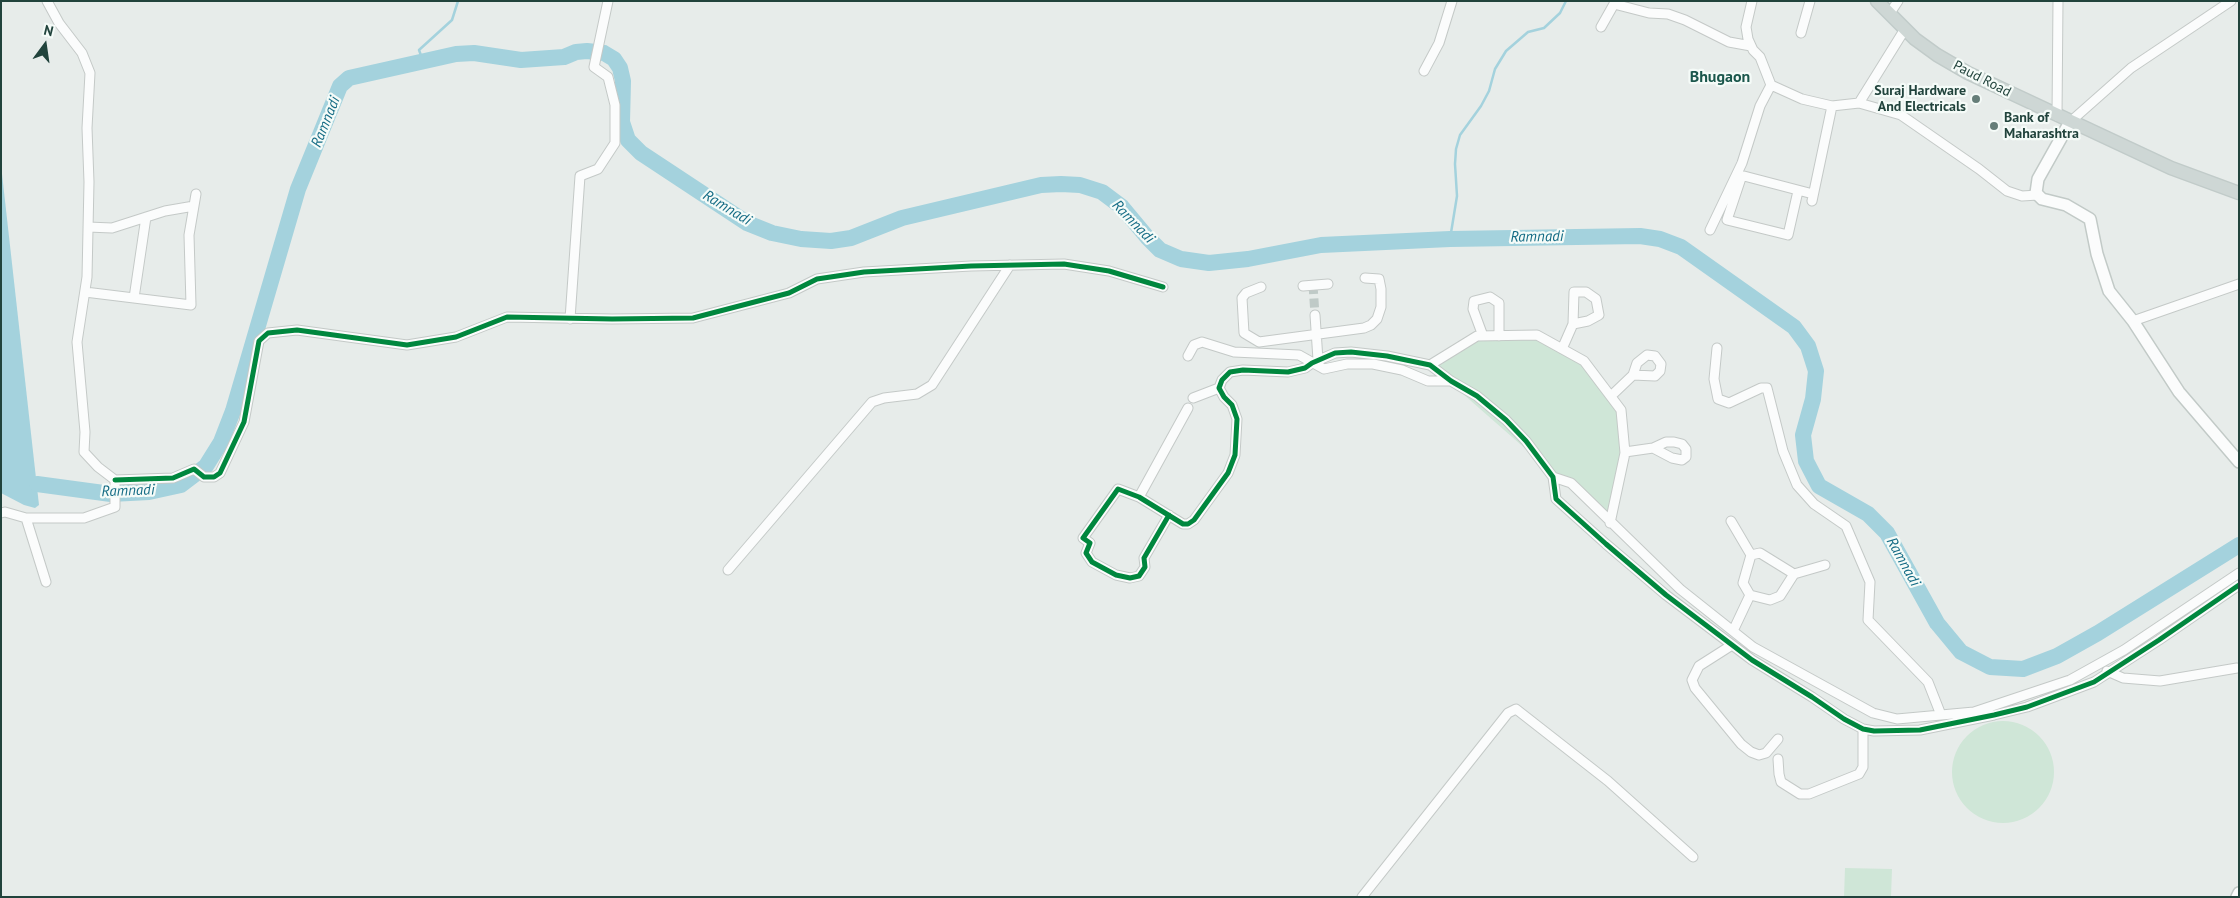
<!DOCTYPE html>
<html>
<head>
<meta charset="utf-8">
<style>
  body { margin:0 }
  #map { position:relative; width:2240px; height:898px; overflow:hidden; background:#e7ecea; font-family:"PT Sans",sans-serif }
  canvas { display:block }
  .frame { position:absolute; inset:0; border:2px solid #21433c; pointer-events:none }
  .north { position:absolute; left:20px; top:20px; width:50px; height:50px; -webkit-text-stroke:4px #f5fbf8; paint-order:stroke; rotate:14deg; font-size:14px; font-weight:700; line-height:20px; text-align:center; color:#21433c }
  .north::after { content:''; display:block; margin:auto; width:18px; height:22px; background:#21433c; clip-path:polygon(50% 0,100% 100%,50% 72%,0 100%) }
</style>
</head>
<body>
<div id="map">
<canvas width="2240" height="898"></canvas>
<div class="frame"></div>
<div class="north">N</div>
</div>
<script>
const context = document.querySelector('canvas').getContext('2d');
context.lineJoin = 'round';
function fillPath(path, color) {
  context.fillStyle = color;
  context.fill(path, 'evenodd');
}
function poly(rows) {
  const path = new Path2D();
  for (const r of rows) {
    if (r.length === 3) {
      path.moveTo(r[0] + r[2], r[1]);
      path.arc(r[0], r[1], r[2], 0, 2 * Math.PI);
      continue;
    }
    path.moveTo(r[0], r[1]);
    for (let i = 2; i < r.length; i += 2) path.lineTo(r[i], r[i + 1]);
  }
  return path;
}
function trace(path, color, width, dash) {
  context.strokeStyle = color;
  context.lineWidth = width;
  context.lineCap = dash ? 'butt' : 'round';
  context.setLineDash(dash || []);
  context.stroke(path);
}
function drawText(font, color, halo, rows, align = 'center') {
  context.font = font + ' "PT Sans",sans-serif';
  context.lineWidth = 4.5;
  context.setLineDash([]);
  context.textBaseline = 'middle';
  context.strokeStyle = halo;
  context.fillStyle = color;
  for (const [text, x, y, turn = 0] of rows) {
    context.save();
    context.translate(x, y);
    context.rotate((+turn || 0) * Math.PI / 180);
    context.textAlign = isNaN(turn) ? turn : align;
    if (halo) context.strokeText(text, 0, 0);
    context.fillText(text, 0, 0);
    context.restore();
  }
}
const green = poly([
  [1537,335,1584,361,1621,410,1625,453,1610,523,1430,365,1477,336],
  [2003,772,51],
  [1845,868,1892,869,1891,897,1844,897]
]);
const water = poly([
  [1,165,39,505,35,508,24,505,1,493]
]);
const stream = poly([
  [423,61,419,50,452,20,458,1],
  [1450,239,1457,196,1455,164,1456,149,1460,135,1481,106,1489,91,1495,69,1506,51,1528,32,1544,28,1560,13,1566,1]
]);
const river = poly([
  [37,484,111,494,149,492,181,485,206,466,221,442,233,411,298,189,340,86,349,78,456,54,474,53,521,60,564,57,576,52,587,51,604,53,614,59,620,68,623,81,622,122,628,140,641,153,747,223,772,233,801,239,831,241,851,238,902,218,1041,185,1061,184,1080,185,1102,192,1122,207,1147,237,1160,250,1181,259,1209,263,1248,259,1321,245,1450,239,1640,236,1660,239,1681,247,1794,327,1808,346,1816,371,1813,399,1803,435,1806,461,1819,486,1868,514,1887,533,1937,623,1961,652,1990,667,2023,669,2057,656,2098,633,2239,545]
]);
const streetTunnel = poly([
  [1313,285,1315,315]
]);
const street = poly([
  [1752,1,1746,27,1748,39,1753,50,1760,57,1771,85,1802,99,1832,106,1859,103],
  [1890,13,1898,1],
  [1601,27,1614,4,1649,13,1668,14,1685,20,1729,42,1751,46],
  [1905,29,1859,103,1901,115,1979,169,2007,191,2022,196,2038,195],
  [1801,33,1810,1],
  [1424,71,1439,43,1452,1],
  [2057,116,2058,1],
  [2070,122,2131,68,2231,1],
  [1798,191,1788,235,1727,220,1741,178,1744,176,1813,194],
  [1812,201,1832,106],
  [88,227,112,228,165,211,194,206],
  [1710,230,1742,163,1760,106,1771,85],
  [1303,286,1328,284],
  [1261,287,1246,293,1242,298,1244,333,1259,342,1364,328,1371,325,1377,319,1381,307,1381,289,1379,279,1365,278],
  [85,292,191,305,189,235,196,194],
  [134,298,146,217],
  [1315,315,1318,360],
  [570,319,580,176,598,169,615,143,615,105,608,77,594,67,608,1],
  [2133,321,2239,284],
  [1483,336,1473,309,1474,301,1490,297,1499,303,1499,336],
  [1717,348,1714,379,1718,399,1729,403,1761,388,1767,388,1783,451,1797,485,1814,504,1846,526,1870,582,1868,620,1928,682,1941,715],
  [1562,349,1573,324,1574,292,1586,292,1596,299,1599,315,1588,321,1573,324],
  [1188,356,1194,345,1202,342,1234,352,1299,355,1324,369,1347,364,1373,364,1402,370,1428,381,1451,381],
  [1430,365,1477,336,1537,335,1584,361,1621,410,1625,453,1610,523],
  [1611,396,1633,375,1637,363,1647,355,1655,356,1661,364,1660,371,1655,376,1633,375],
  [1193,398,1219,388],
  [1625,452,1653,448,1666,442,1674,442,1682,444,1686,449,1686,457,1682,460,1672,458,1653,448],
  [1553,477,1571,483,1680,589,1753,647,1873,713,1897,719,1974,712,2070,680,2124,650,2239,573],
  [115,480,173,478,194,469,204,477,214,477,220,473,244,422,259,341,268,333,297,330,407,345,456,337,507,317,612,319,693,318,789,293,817,279,864,272,971,266,1064,264,1109,271,1163,287],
  [1139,497,1188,408],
  [1,513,5,512,26,518],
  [1169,515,1144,558,1145,567,1139,576,1130,578,1116,575,1092,562,1086,553,1090,543,1083,538,1118,489,1139,497,1183,524,1188,524,1194,520,1228,473,1235,455,1237,419,1232,405,1224,397,1219,388,1222,380,1230,372,1243,370,1288,372,1305,368,1312,363,1335,353,1351,352,1387,356,1430,365,1451,381,1477,396,1506,420,1526,441,1553,477,1556,499,1606,544,1666,595,1752,660,1812,697,1844,719,1863,729,1874,731,1920,730,1994,715,2027,707,2094,682,2159,640,2239,585],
  [1731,521,1751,555],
  [728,570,872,402,884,398,917,394,932,385,1010,265],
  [1794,574,1825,565],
  [46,582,26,518,84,518,115,507,115,480,98,467,84,452,85,432,77,342,87,277,89,182,87,128,90,73,82,53,59,23,47,1],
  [1733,631,1750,595,1743,583,1751,555,1760,553,1794,574,1780,596,1770,600,1750,595],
  [1732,645,1699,666,1692,680,1695,688,1741,744,1751,752,1759,755,1766,753,1778,739],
  [2107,671,2123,678,2160,681,2237,668],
  [1778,759,1779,774,1781,782,1800,794,1809,794,1859,774,1863,767,1863,729],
  [1362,897,1508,713,1516,709,1608,781,1693,857]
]);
const secondary = poly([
  [2070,122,2038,179,2036,193,2042,199,2066,205,2090,219,2097,254,2109,291,2133,321,2179,392,2239,462],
  [2237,897,2239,893]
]);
const primary = poly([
  [1877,1,1915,39,1937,55,1968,73,2171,168,2239,193]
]);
const cycleway = poly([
  [115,480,173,478,194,469,204,477,214,477,220,473,244,422,259,341,268,333,297,330,407,345,456,337,507,317,612,319,693,318,789,293,817,279,864,272,971,266,1064,264,1109,271,1163,287],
  [1169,515,1144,558,1145,567,1139,576,1130,578,1116,575,1092,562,1086,553,1090,543,1083,538,1118,489,1139,497,1183,524,1188,524,1194,520,1228,473,1235,455,1237,419,1232,405,1224,397,1219,388,1222,380,1230,372,1243,370,1288,372,1305,368,1312,363,1335,353,1351,352,1387,356,1430,365,1451,381,1477,396,1506,420,1526,441,1553,477,1556,499,1606,544,1666,595,1752,660,1812,697,1844,719,1863,729,1874,731,1920,730,1994,715,2027,707,2094,682,2159,640,2239,585]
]);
const markers = [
  [1976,99,5,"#667e79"],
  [1994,126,5,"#667e79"]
];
const streetNames = [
  ["Paud Road",1982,79,27]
];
const poiNames = [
  ["Suraj Hardware",1966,91],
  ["And Electricals",1966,107],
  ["Bank of",2004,118,"left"],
  ["Maharashtra",2004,134,"left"]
];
const waterNames = [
  ["Ramnadi",326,122,-68],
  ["Ramnadi",727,208,31],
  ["Ramnadi",1133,222,46],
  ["Ramnadi",1537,237,-1],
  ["Ramnadi",128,491,-2],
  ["Ramnadi",1903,562,61]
];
const quarterNames = [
  ["Bhugaon",1720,77]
];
fillPath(green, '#cfe6d7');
fillPath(water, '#a4d2dd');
trace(stream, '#a4d2dd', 2.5);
trace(river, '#a4d2dd', 16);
trace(streetTunnel, '#bfcac7', 9, [9, 4.5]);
trace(street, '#c4c9c7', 11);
trace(secondary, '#c2cac7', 14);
trace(primary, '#c1cbc9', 15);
trace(street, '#fbfcfc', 9);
trace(secondary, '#fbfcfc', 11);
trace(primary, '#ced7d5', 12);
trace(cycleway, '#00873e', 5);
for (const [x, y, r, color] of markers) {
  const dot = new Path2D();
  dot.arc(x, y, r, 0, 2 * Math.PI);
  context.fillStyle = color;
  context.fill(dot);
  trace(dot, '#f5fbf8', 2);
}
drawText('14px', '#21433c', '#f5fbf8', streetNames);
drawText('bold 14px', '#21433c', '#f5fbf8', poiNames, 'right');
drawText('italic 15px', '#156c85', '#f5fbf8', waterNames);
drawText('bold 16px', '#1b574c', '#f5fbf8', quarterNames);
</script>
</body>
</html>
